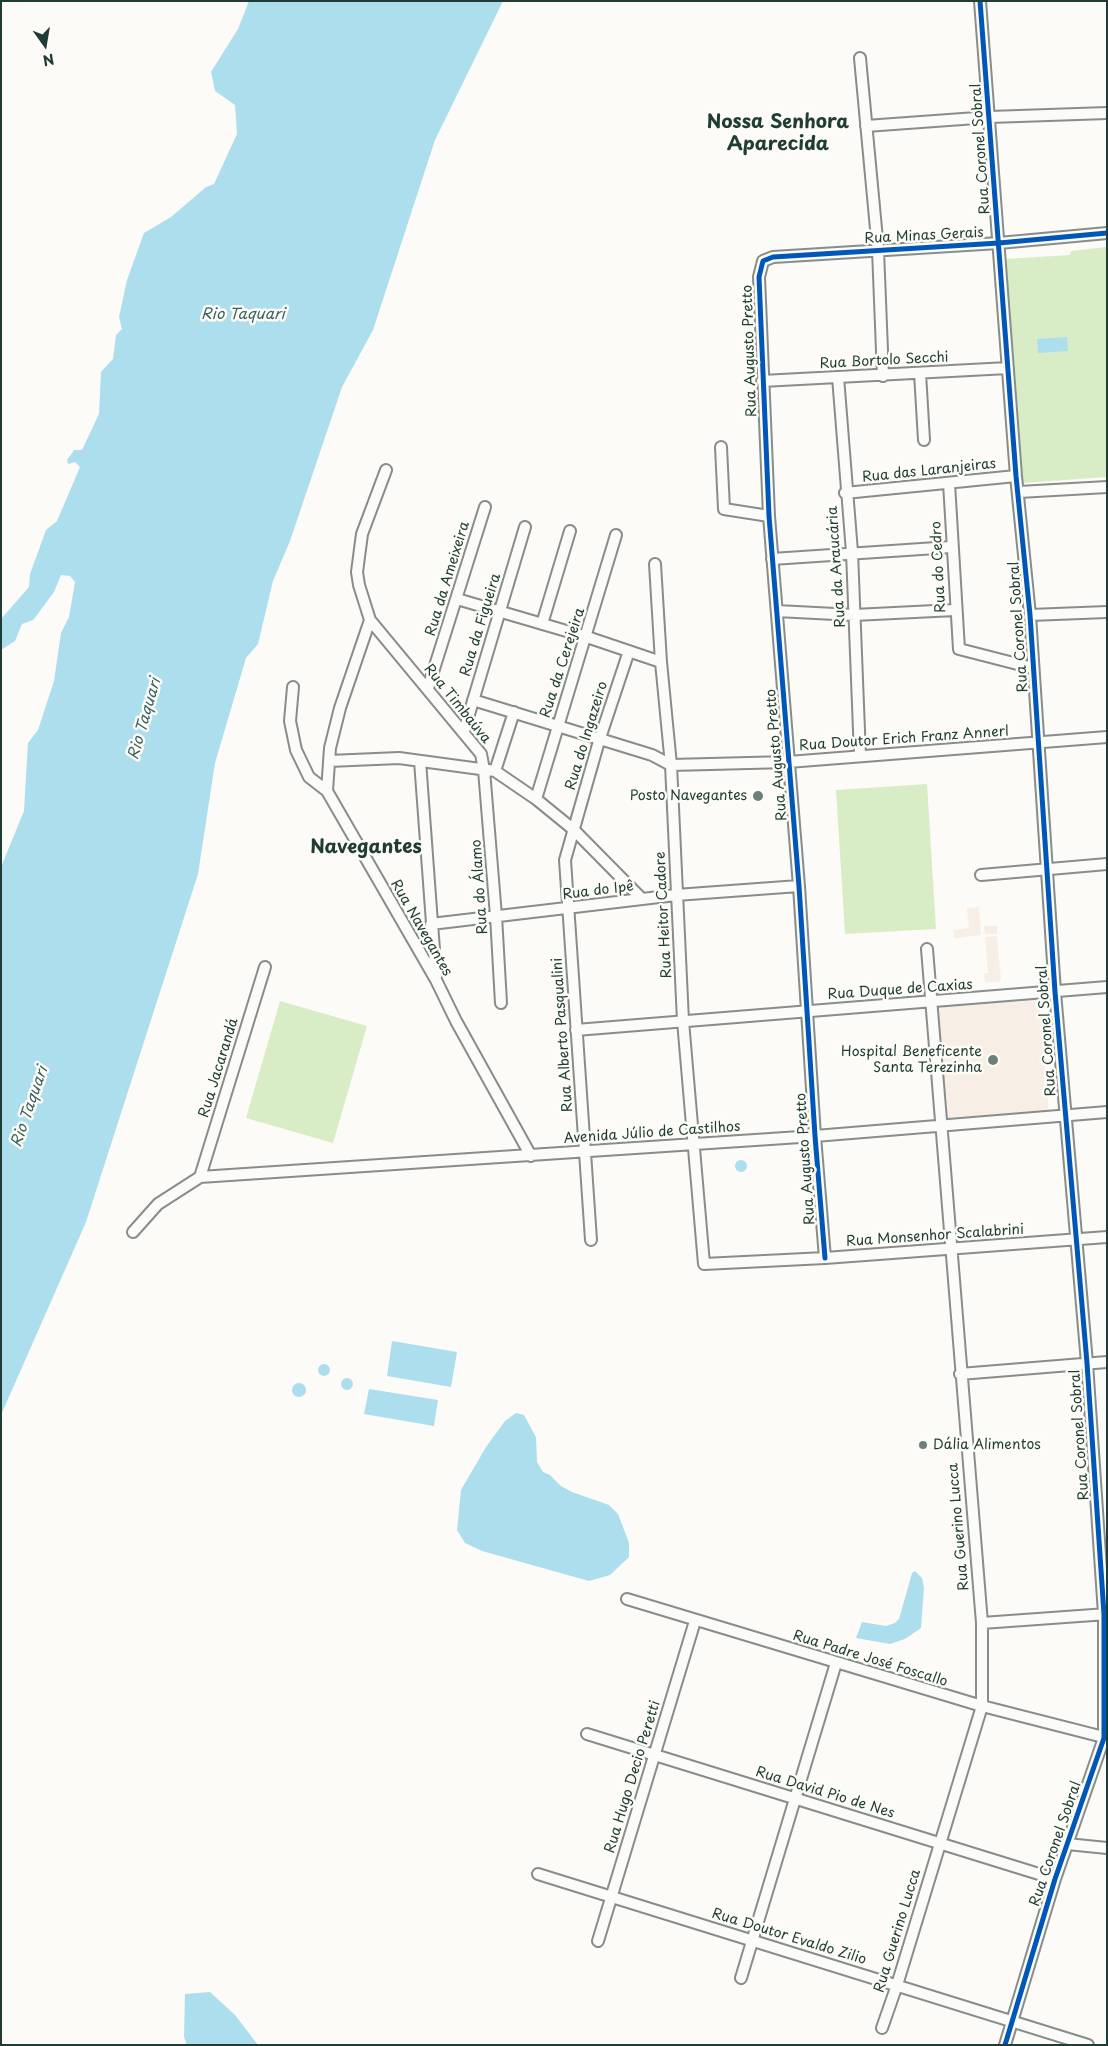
<!DOCTYPE html>
<html>
<head>
<meta charset="utf-8">
<style>
  body { margin:0 }
  #map { position:relative; width:1108px; height:2046px; overflow:hidden; background:#fcfbf8; font-family:"Playpen Sans",sans-serif }
  canvas { display:block }
  .frame { position:absolute; inset:0; border:2px solid #1f3d34; pointer-events:none }
  .north { position:absolute; left:20px; top:20px; width:50px; height:50px; -webkit-text-stroke:4px #fdfcf7; paint-order:stroke; rotate:167deg; font-size:14px; font-weight:700; line-height:20px; text-align:center; color:#1f3d34 }
  .north::after { content:''; display:block; margin:auto; width:18px; height:22px; background:#1f3d34; clip-path:polygon(50% 0,100% 100%,50% 72%,0 100%) }
</style>
</head>
<body>
<div id="map">
<canvas width="1108" height="2046"></canvas>
<div class="frame"></div>
<div class="north">N</div>
</div>
<script>
const context = document.querySelector('canvas').getContext('2d');
context.lineJoin = 'round';
function fillPath(path, color) {
  context.fillStyle = color;
  context.fill(path, 'evenodd');
}
function poly(rows) {
  const path = new Path2D();
  for (const r of rows) {
    if (r.length === 3) {
      path.moveTo(r[0] + r[2], r[1]);
      path.arc(r[0], r[1], r[2], 0, 2 * Math.PI);
      continue;
    }
    path.moveTo(r[0], r[1]);
    for (let i = 2; i < r.length; i += 2) path.lineTo(r[i], r[i + 1]);
  }
  return path;
}
function trace(path, color, width, dash) {
  context.strokeStyle = color;
  context.lineWidth = width;
  context.lineCap = dash ? 'butt' : 'round';
  context.setLineDash(dash || []);
  context.stroke(path);
}
function drawText(font, color, halo, rows, align = 'center') {
  context.font = font + ' "Playpen Sans",sans-serif';
  context.lineWidth = 5;
  context.setLineDash([]);
  context.textBaseline = 'middle';
  context.strokeStyle = halo;
  context.fillStyle = color;
  for (const [text, x, y, turn = 0] of rows) {
    context.save();
    context.translate(x, y);
    context.rotate((+turn || 0) * Math.PI / 180);
    context.textAlign = isNaN(turn) ? turn : align;
    if (halo) context.strokeText(text, 0, 0);
    context.fillText(text, 0, 0);
    context.restore();
  }
}
const built = poly([
  [979,907,981,935,954,938,954,930,969,928,967,908],
  [984,926,997,926,997,934,985,934],
  [997,936,1001,981,985,983,984,973,988,973,985,937],
  [1039,998,1049,1114,947,1122,936,1007]
]);
const green = poly([
  [1107,247,1107,477,1023,483,1005,259,1070,255,1071,251],
  [927,784,936,929,845,934,836,790],
  [280,1001,367,1026,333,1143,246,1118]
]);
const water = poly([
  [249,1,503,1,435,140,373,330,342,387,290,541,273,581,258,644,246,658,215,763,198,874,86,1222,1,1415,1,867,24,811,28,743,38,730,54,681,61,633,69,617,75,582,70,576,61,575,54,592,37,615,33,620,22,624,15,641,1,650,1,619,29,587,30,574,46,530,57,521,80,467,75,462,68,464,67,460,74,450,82,450,99,414,101,372,113,359,116,335,122,329,119,317,127,280,144,233,171,217,206,187,214,184,237,134,235,105,215,91,211,72,238,29],
  [1067,337,1068,351,1038,353,1037,339],
  [741,1166,6],
  [392,1341,457,1352,451,1387,387,1376],
  [324,1370,6],
  [347,1384,6],
  [299,1390,7],
  [369,1389,438,1400,434,1426,364,1414],
  [516,1413,524,1415,536,1437,537,1462,543,1472,550,1475,561,1486,572,1492,609,1505,618,1514,629,1543,629,1557,610,1575,589,1581,482,1551,465,1543,457,1530,461,1490,486,1447,505,1421],
  [915,1571,922,1578,924,1588,921,1628,905,1639,890,1644,856,1638,862,1622,886,1626,895,1623,899,1619,912,1573],
  [210,1992,235,2015,258,2045,187,2045,184,2037,185,1994]
]);
const minor = poly([
  [980,1,1016,476,1030,615,1055,992,1087,1363,1104,1614,1104,1738,1055,1879,1005,2045],
  [860,58,878,250,883,376],
  [866,126,990,117,1107,113],
  [920,373,924,440],
  [838,377,852,552,860,756],
  [762,381,1008,368],
  [721,447,724,509,769,516],
  [386,470,362,534,357,572,359,585,370,620,481,754,484,770,496,916,501,1003],
  [949,483,959,649,1033,668],
  [1019,492,1107,487],
  [845,493,1016,476],
  [772,559,951,547],
  [655,564,661,662,671,765,683,1021,704,1264,825,1258,1107,1237],
  [457,599,587,637,661,662],
  [777,611,854,615,955,610],
  [1030,615,1107,612],
  [370,620,340,708,330,748,327,791,436,980,456,1021,531,1156],
  [542,624,570,531],
  [293,687,290,721,296,750,309,777,327,791],
  [428,688,485,507],
  [473,700,652,755,671,765,788,762,1107,737],
  [464,731,525,527],
  [329,761,399,758,495,771,536,799,574,830,642,899],
  [420,761,436,977],
  [495,771,514,712],
  [536,799,616,535],
  [981,875,1107,864],
  [431,924,676,895,799,886],
  [576,1030,1107,987],
  [200,1177,265,967],
  [133,1232,158,1204,200,1177,815,1136,1107,1112],
  [591,1240,565,860,599,741,629,651],
  [825,1258,815,1136,799,886,769,516,759,277,763,261,773,257,999,243,1107,233],
  [960,1374,1107,1362],
  [627,1599,982,1706,1107,1738],
  [982,1623,1107,1614],
  [587,1734,1055,1879],
  [1067,1844,1107,1848],
  [538,1874,1088,2045],
  [598,1941,695,1621],
  [741,1978,836,1663],
  [882,2028,897,1985,982,1706,982,1623,927,949]
]);
const cycleway = poly([
  [980,1,1016,476,1030,615,1055,992,1087,1363,1104,1614,1104,1738,1055,1879,1005,2045],
  [825,1258,815,1136,799,886,769,516,759,277,763,261,773,257,999,243,1107,233]
]);
const markers = [
  [758,796,6,"#6c8079"],
  [993,1060,6,"#6c8079"],
  [923,1445,5,"#6c8079"]
];
const streetNames = [
  ["Rua Coronel Sobral",981,149,-94],
  ["Rua Minas Gerais",924,236,-3],
  ["Rua Augusto Pretto",750,351,-92],
  ["Rua Bortolo Secchi",884,361,-3],
  ["Rua das Laranjeiras",929,471,-6],
  ["Rua da Araucária",837,567,-94],
  ["Rua do Cedro",939,567,-93],
  ["Rua da Ameixeira",448,579,-73],
  ["Rua da Figueira",481,625,-73],
  ["Rua Coronel Sobral",1019,627,-94],
  ["Rua da Cerejeira",563,663,-72],
  ["Rua Timbaúva",457,704,51],
  ["Rua do Ingazeiro",587,736,-73],
  ["Rua Doutor Erich Franz Annerl",904,739,-4],
  ["Rua Augusto Pretto",777,755,-95],
  ["Rua do Álamo",480,887,-94],
  ["Rua do Ipê",598,891,-7],
  ["Rua Heitor Cadore",664,915,-93],
  ["Rua Navegantes",421,928,60],
  ["Rua Duque de Caxias",900,990,-4],
  ["Rua Coronel Sobral",1047,1031,-94],
  ["Rua Alberto Pasqualini",563,1035,-94],
  ["Rua Jacarandá",219,1068,-73],
  ["Avenida Júlio de Castilhos",652,1133,-4],
  ["Rua Augusto Pretto",806,1159,-94],
  ["Rua Monsenhor Scalabrini",935,1236,-4],
  ["Rua Coronel Sobral",1080,1435,-94],
  ["Rua Guerino Lucca",959,1527,-95],
  ["Rua Padre José Foscallo",870,1659,17],
  ["Rua Hugo Decio Peretti",633,1777,-73],
  ["Rua David Pio de Nes",825,1793,17],
  ["Rua Coronel Sobral",1056,1844,-71],
  ["Rua Guerino Lucca",898,1931,-73],
  ["Rua Doutor Evaldo Zilio",789,1937,17]
];
const poiNames = [
  ["Posto Navegantes",747,796],
  ["Hospital Beneficente",982,1052],
  ["Santa Terezinha",982,1068],
  ["Dália Alimentos",933,1445,"left"]
];
const waterNames = [
  ["Rio Taquari",243,315],
  ["Rio Taquari",145,719,-74],
  ["Rio Taquari",30,1107,-71]
];
const districtNames = [
  ["Nossa Senhora",778,123],
  ["Aparecida",778,145],
  ["Navegantes",366,848]
];
fillPath(built, '#f7eee6');
fillPath(green, '#d8edc6');
fillPath(water, '#acdeee');
trace(minor, '#888d8a', 14);
trace(minor, '#fbfbf9', 10);
trace(cycleway, '#0057b8', 5);
for (const [x, y, r, color] of markers) {
  const dot = new Path2D();
  dot.arc(x, y, r, 0, 2 * Math.PI);
  context.fillStyle = color;
  context.fill(dot);
  trace(dot, '#fdfcf7', 2);
}
drawText('14px', '#1f3d34', '#fdfcf7', streetNames);
drawText('14px', '#1f3d34', '#fdfcf7', poiNames, 'right');
drawText('italic 15px', '#3a6262', '#fdfcf7', waterNames);
drawText('bold 19px', '#1f3d34', '#fdfcf7', districtNames);
</script>
</body>
</html>
